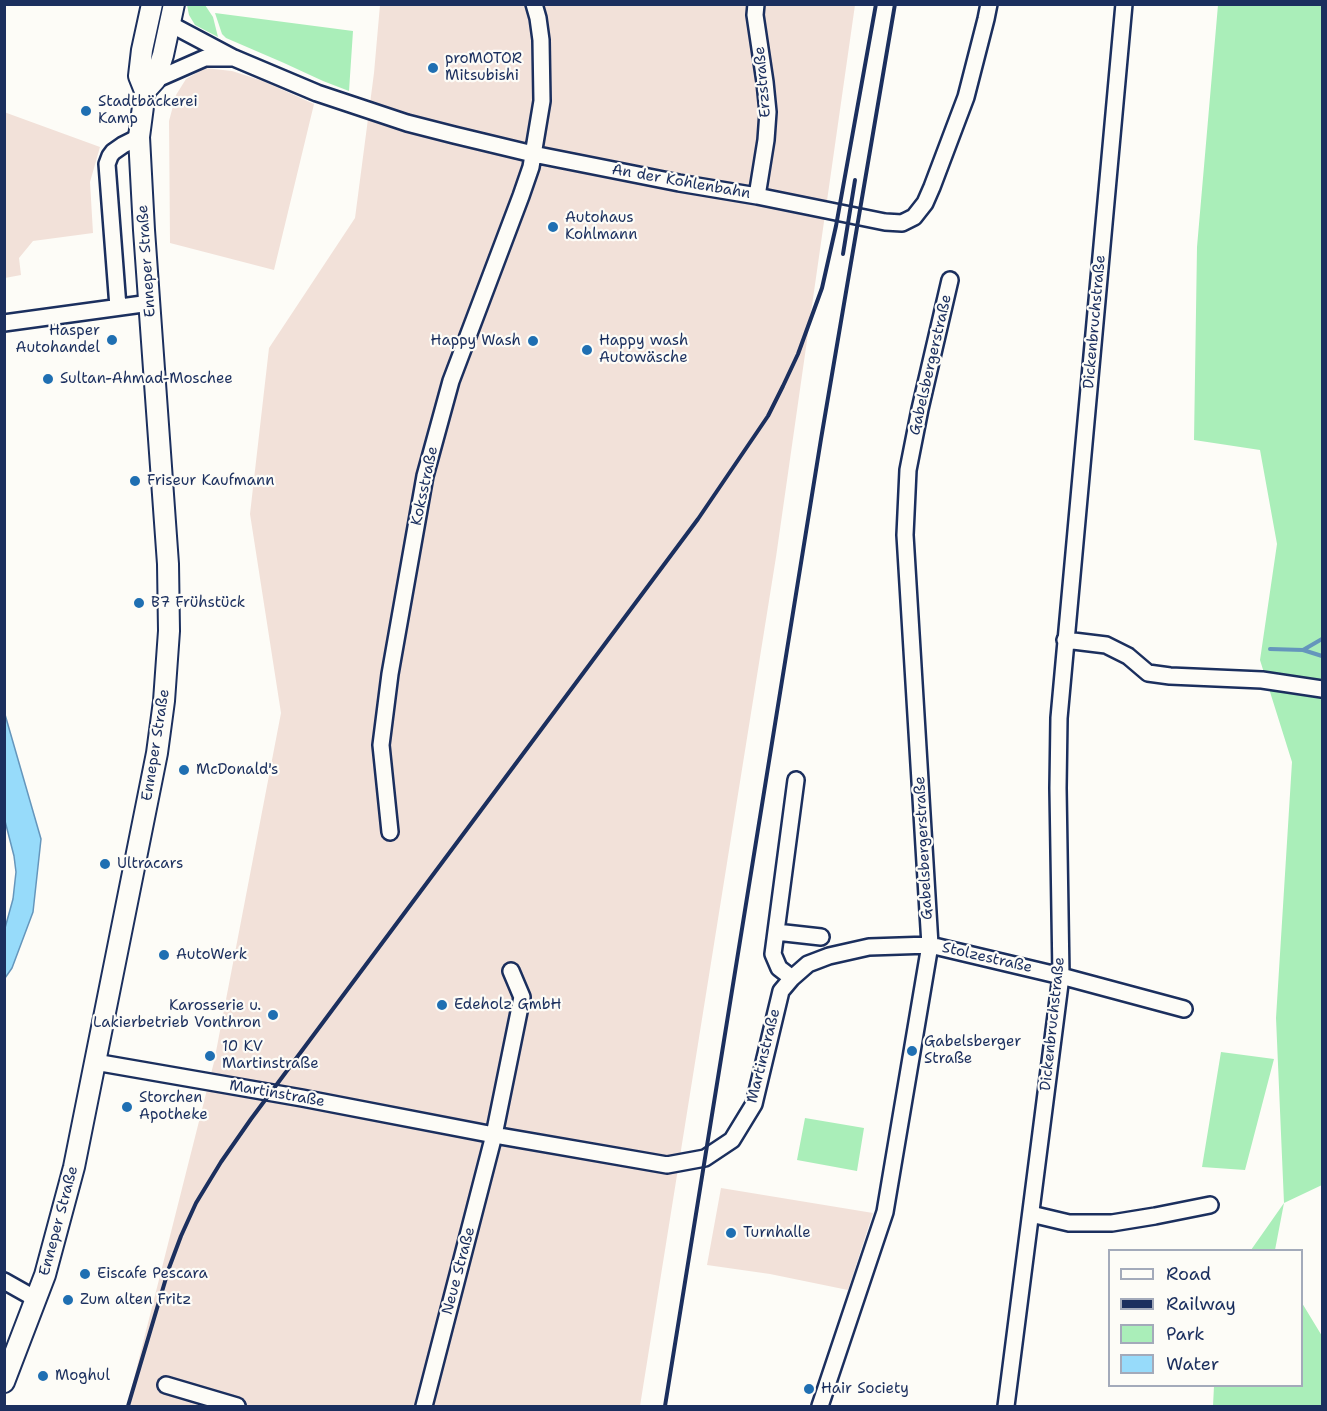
<!DOCTYPE html>
<html>
<head>
<meta charset="utf-8">
<style>
  body { margin:0 }
  #map { position:relative; width:1327px; height:1411px; overflow:hidden; background:#fdfcf7; font-family:"Shantell Sans",sans-serif }
  canvas { display:block }
  .frame { position:absolute; inset:0; border:6px solid #1b2f5e; pointer-events:none }
  .legend { position:absolute; left:1108px; top:1249px; width:195px; height:138px; box-sizing:border-box; background:#fdfcf7; border:2px solid #a3aaba; margin:0; padding:8px 10px; list-style:none; font-size:18px; color:#1b2f5e }
  .legend li { display:flex; align-items:center; gap:12px; height:30px }
  .legend b { width:30px; border:2px solid #a3aaba }
</style>
</head>
<body>
<div id="map">
<canvas width="1327" height="1411"></canvas>
<div class="frame"></div>
<ul class="legend">
<li><b style="height:8px;background:#fdfcf7"></b>Road</li>
<li><b style="height:8px;background:#1b2f5e"></b>Railway</li>
<li><b style="height:16px;background:#aaeeb9"></b>Park</li>
<li><b style="height:16px;background:#97dbfa"></b>Water</li>
</ul>
</div>
<script>
const context = document.querySelector('canvas').getContext('2d');
context.lineJoin = 'round';
function fillPath(path, color) {
  context.fillStyle = color;
  context.fill(path, 'evenodd');
}
function poly(rows) {
  const path = new Path2D();
  for (const r of rows) {
    path.moveTo(r[0], r[1]);
    for (let i = 2; i < r.length; i += 2) path.lineTo(r[i], r[i + 1]);
  }
  return path;
}
function trace(path, color, width, dash) {
  context.strokeStyle = color;
  context.lineWidth = width;
  context.lineCap = dash ? 'butt' : 'round';
  context.setLineDash(dash || []);
  context.stroke(path);
}
function drawText(font, color, halo, rows, align = 'center') {
  context.font = font + ' "Shantell Sans",sans-serif';
  context.lineWidth = 4.5;
  context.setLineDash([]);
  context.textBaseline = 'middle';
  context.strokeStyle = halo;
  context.fillStyle = color;
  for (const [text, x, y, turn = 0] of rows) {
    context.save();
    context.translate(x, y);
    context.rotate((+turn || 0) * Math.PI / 180);
    context.textAlign = isNaN(turn) ? turn : align;
    if (halo) context.strokeText(text, 0, 0);
    context.fillText(text, 0, 0);
    context.restore();
  }
}
const built = poly([
  [380,5,855,5,776,557,640,1406,127,1406,214,1062,281,713,250,514,269,348,355,218,374,73],
  [205,68,232,71,263,81,314,104,274,270,170,243,169,121,176,95,186,79],
  [4,112,100,147,90,182,93,233,33,241,19,258,21,275,5,278],
  [721,1188,873,1213,848,1290,770,1274,707,1265]
]);
const green = poly([
  [187,5,205,5,213,17,218,37,195,25,189,15],
  [1218,5,1322,5,1322,1185,1284,1203,1275,1250,1251,1250,1284,1203,1276,1018,1292,762,1260,660,1277,544,1260,450,1194,440,1197,247],
  [215,13,353,31,349,91,323,81,284,63,226,38,222,34],
  [1221,1052,1274,1059,1245,1170,1202,1167],
  [805,1118,864,1128,857,1171,797,1160],
  [1302,1303,1322,1336,1322,1406,1213,1406,1214,1386,1302,1386]
]);
const water = poly([
  [4,711,41,839,33,912,12,968,5,978,5,928,13,899,16,872,14,856,5,821,4,711]
]);
const stream = poly([
  [1270,649,1303,650,1322,656],
  [1303,650,1322,639]
]);
const minor = poly([
  [756,4,755,15,765,82,768,112,766,140,757,196],
  [170,24,234,58,317,93,407,123,454,135,533,154,679,183,757,196,885,222,902,223,914,217,925,203,932,187,966,97,986,19,989,4],
  [155,80,205,58,231,58],
  [118,307,107,164,110,156,113,152,123,145,139,137],
  [4,323,150,303],
  [1065,640,1106,645,1128,656,1148,673,1170,676,1262,680,1322,689],
  [390,832,381,745,390,674,425,476,451,381,521,196,531,167,542,101,541,40,538,18,534,4],
  [776,932,821,937],
  [792,978,779,968,773,954,796,780],
  [95,1062,302,1098,494,1135,667,1165,705,1158,732,1140,754,1104,781,991,792,978,808,964,829,956,869,947,930,945,1061,976,1184,1009],
  [1031,1214,1069,1223,1112,1223,1155,1216,1210,1205],
  [4,1281,36,1299],
  [166,1385,237,1406],
  [424,1406,494,1135,522,997,511,971],
  [820,1406,885,1212,930,945,905,535,908,470,920,409,950,280],
  [1006,1406,1061,976,1058,788,1059,718,1124,4]
]);
const major = poly([
  [145,91,155,80,163,55,174,4],
  [4,1382,45,1275,74,1167,157,753,164,701,169,631,168,564,144,230,139,137,145,91,139,76,142,50,152,4]
]);
const rail = poly([
  [843,254,855,180],
  [128,1406,169,1268,181,1236,196,1203,221,1162,251,1119,698,519,768,416,783,386,798,354,822,288,836,226,876,4],
  [665,1406,821,439,895,4]
]);
const markers = [
  [433,68,6,"#1f6fb2"],
  [86,111,6,"#1f6fb2"],
  [553,227,6,"#1f6fb2"],
  [112,340,6,"#1f6fb2"],
  [533,341,6,"#1f6fb2"],
  [587,350,6,"#1f6fb2"],
  [48,379,6,"#1f6fb2"],
  [135,481,6,"#1f6fb2"],
  [139,603,6,"#1f6fb2"],
  [184,770,6,"#1f6fb2"],
  [105,864,6,"#1f6fb2"],
  [164,955,6,"#1f6fb2"],
  [442,1005,6,"#1f6fb2"],
  [273,1015,6,"#1f6fb2"],
  [912,1051,6,"#1f6fb2"],
  [210,1056,6,"#1f6fb2"],
  [127,1107,6,"#1f6fb2"],
  [731,1233,6,"#1f6fb2"],
  [85,1274,6,"#1f6fb2"],
  [68,1300,6,"#1f6fb2"],
  [43,1376,6,"#1f6fb2"],
  [809,1389,6,"#1f6fb2"]
];
const poiNames = [
  ["proMOTOR",445,59],
  ["Mitsubishi",445,76],
  ["Stadtbäckerei",98,102],
  ["Kamp",98,119],
  ["Autohaus",565,218],
  ["Kohlmann",565,235],
  ["Hasper",100,331,"right"],
  ["Autohandel",100,348,"right"],
  ["Happy Wash",521,341,"right"],
  ["Happy wash",599,341],
  ["Autowäsche",599,358],
  ["Sultan-Ahmad-Moschee",60,379],
  ["Friseur Kaufmann",147,481],
  ["B7 Frühstück",151,603],
  ["McDonald's",196,770],
  ["Ultracars",117,864],
  ["AutoWerk",176,955],
  ["Edeholz GmbH",454,1005],
  ["Karosserie u.",261,1006,"right"],
  ["Lakierbetrieb Vonthron",261,1023,"right"],
  ["Gabelsberger",924,1042],
  ["Straße",924,1059],
  ["10 KV",222,1047],
  ["Martinstraße",222,1064],
  ["Storchen",139,1098],
  ["Apotheke",139,1115],
  ["Turnhalle",743,1233],
  ["Eiscafe Pescara",97,1274],
  ["Zum alten Fritz",80,1300],
  ["Moghul",55,1376],
  ["Hair Society",821,1389]
];
const streetNames = [
  ["Erzstraße",763,82,-95],
  ["An der Kohlenbahn",681,182,10],
  ["Enneper Straße",147,261,-94],
  ["Dickenbruchstraße",1095,322,-85],
  ["Gabelsbergerstraße",931,365,-77],
  ["Koksstraße",425,486,-78],
  ["Enneper Straße",156,745,-81],
  ["Gabelsbergerstraße",924,848,-93],
  ["Stolzestraße",987,958,13],
  ["Dickenbruchstraße",1053,1024,-84],
  ["Martinstraße",764,1056,-76],
  ["Martinstraße",277,1094,10],
  ["Enneper Straße",59,1221,-75],
  ["Neue Straße",459,1271,-75]
];
fillPath(built, '#f2e1d9');
fillPath(green, '#aaeeb9');
fillPath(water, '#97dbfa');
trace(water, '#6596bc', 1.5);
trace(stream, '#6596bc', 4);
trace(minor, '#1b2f5e', 20);
trace(major, '#1b2f5e', 24);
trace(minor, '#fdfcf7', 15);
trace(major, '#fdfcf7', 20);
trace(rail, '#1b2f5e', 4);
for (const [x, y, r, color] of markers) {
  const dot = new Path2D();
  dot.arc(x, y, r, 0, 2 * Math.PI);
  context.fillStyle = color;
  context.fill(dot);
  trace(dot, '#fdfcf7', 2);
}
drawText('15px', '#1b2f5e', '#fdfcf7', poiNames, 'left');
drawText('15px', '#1b2f5e', '#fdfcf7', streetNames);
</script>
</body>
</html>
